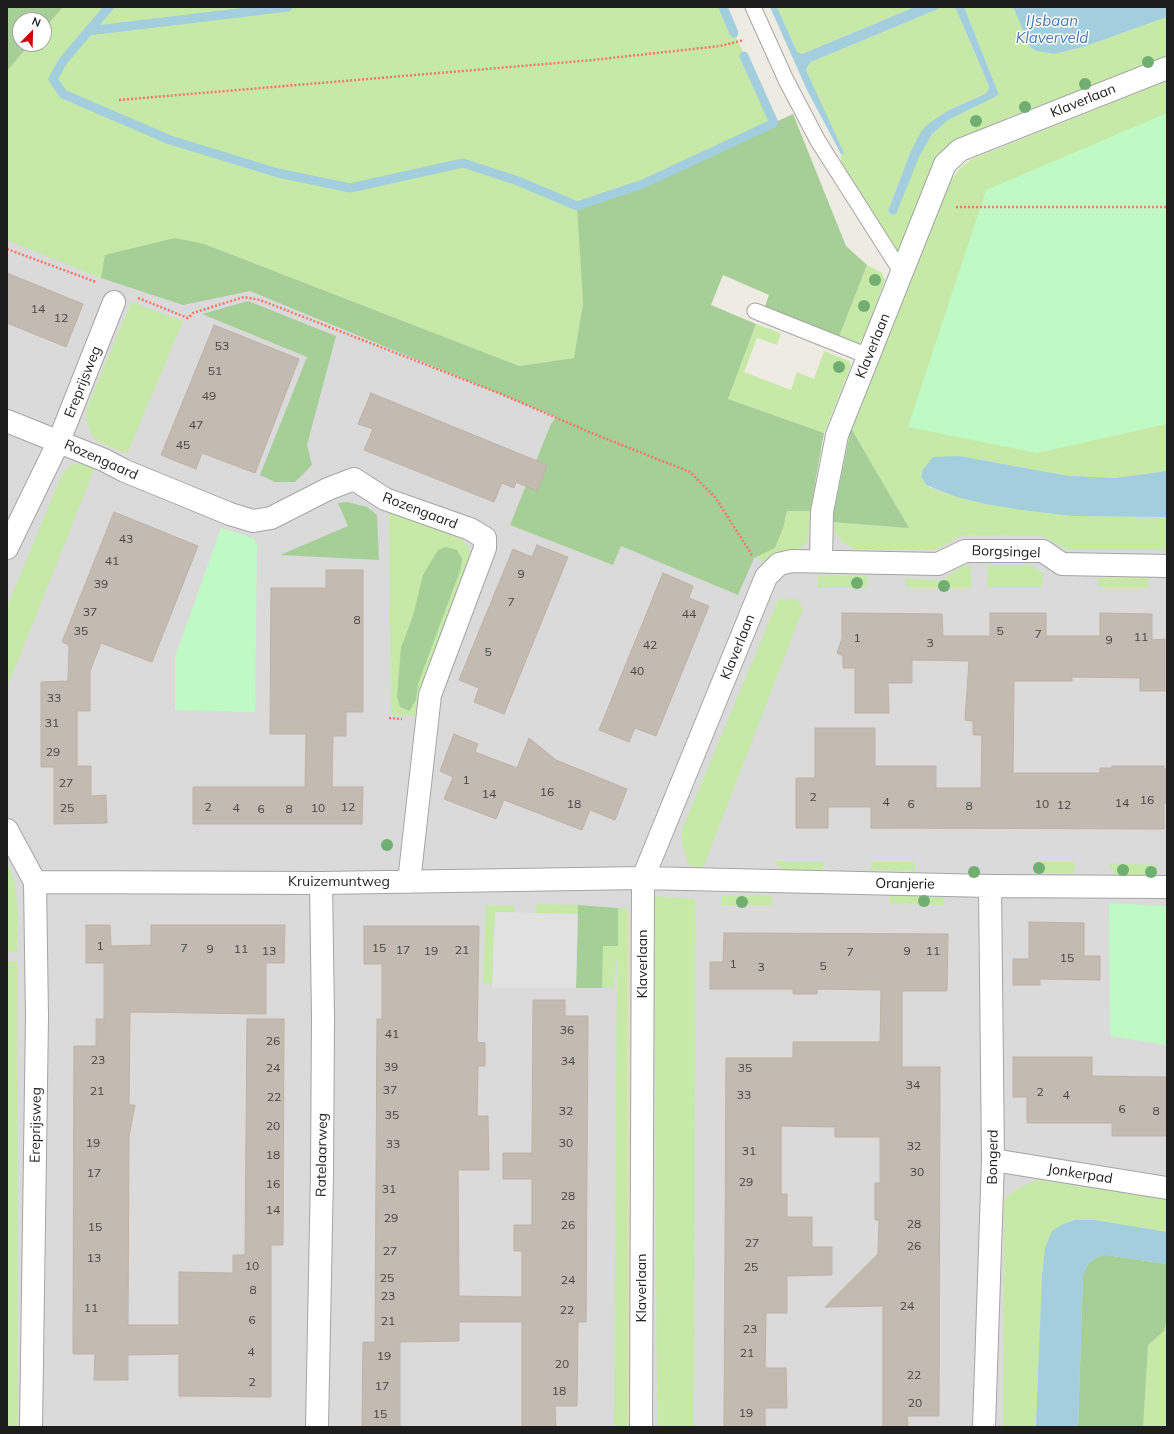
<!DOCTYPE html>
<html>
<head>
<meta charset="utf-8">
<style>
  body { margin:0 }
  #map { position:relative; width:1174px; height:1434px; overflow:hidden; background:#eeebe3; font-family:Mulish,sans-serif }
  canvas { display:block }
  .frame { position:absolute; inset:0; border:8px solid #1d1d1d; pointer-events:none }
  .north { position:absolute; left:12px; top:12px; width:40px; height:40px; box-sizing:border-box; background:#fff; border:1px solid #a5a5a5; border-radius:50%; rotate:23deg; font-size:11px; font-weight:700; line-height:16px; text-align:center; color:#1d1d1d }
  .north::after { content:''; display:block; margin:auto; width:14px; height:18px; background:#ca0400; clip-path:polygon(50% 0,100% 100%,50% 72%,0 100%) }
</style>
</head>
<body>
<div id="map">
<canvas width="1174" height="1434"></canvas>
<div class="frame"></div>
<div class="north">N</div>
</div>
<script>
const context = document.querySelector('canvas').getContext('2d');
context.lineJoin = 'round';
function fillPath(path, color) {
  context.fillStyle = color;
  context.fill(path, 'evenodd');
}
function poly(rows) {
  const path = new Path2D();
  for (const r of rows) {
    path.moveTo(r[0], r[1]);
    for (let i = 2; i < r.length; i += 2) path.lineTo(r[i], r[i + 1]);
  }
  return path;
}
function trace(path, color, width, dash) {
  context.strokeStyle = color;
  context.lineWidth = width;
  context.lineCap = dash ? 'butt' : 'round';
  context.setLineDash(dash || []);
  context.stroke(path);
}
function drawText(font, color, halo, rows, align = 'center') {
  context.font = font + ' Mulish,sans-serif';
  context.lineWidth = 3;
  context.setLineDash([]);
  context.textBaseline = 'middle';
  context.strokeStyle = halo;
  context.fillStyle = color;
  for (const [text, x, y, turn = 0] of rows) {
    context.save();
    context.translate(x, y);
    context.rotate((+turn || 0) * Math.PI / 180);
    context.textAlign = isNaN(turn) ? turn : align;
    if (halo) context.strokeText(text, 0, 0);
    context.fillText(text, 0, 0);
    context.restore();
  }
}
const residential = poly([
  [7,203,209,242,869,503,1167,431,1167,1427,7,1427]
]);
const grass = poly([
  [63,7,723,7,774,123,643,184,578,206,583,303,575,358,519,366,204,244,105,255,101,278,7,240,7,71,30,44,44,44,44,29],
  [777,7,915,7,802,54,797,52],
  [943,7,952,7,956,9,989,86,988,91,985,94,949,110,929,123,910,153,888,211,890,214,924,146,937,128,948,120,999,95,964,7,1013,7,1030,47,1036,51,1054,54,1083,47,1167,17,1167,57,1007,118,967,135,949,147,899,254,841,166,841,154,843,155,806,70,811,62],
  [1167,81,1167,471,1116,478,1068,476,960,456,922,478,926,485,937,491,986,504,1073,516,1167,517,1167,550,1068,550,1042,536,962,535,938,549,854,549,842,542,835,532,832,522,909,528,851,428,948,185,960,168,972,159],
  [867,265,882,273,885,280,864,338,858,344,839,337],
  [131,302,183,321,127,454,97,441,91,434,88,425,86,410],
  [756,324,781,333,777,345,757,338,744,372,791,390,797,372,814,379,824,351,849,361,851,366,824,433,728,399],
  [85,463,96,465,7,688,7,607,62,474,71,465],
  [389,511,463,540,469,548,470,559,419,692,418,716,391,715],
  [787,511,810,511,808,541,798,550,774,555,761,562,757,556,775,548,783,528],
  [970,565,972,587,906,587,906,578,940,581,963,566],
  [988,565,1030,565,1043,573,1042,588,987,588],
  [818,575,867,576,868,588,818,588],
  [1098,578,1148,578,1149,587,1098,587],
  [797,599,803,609,703,868,696,869,689,864,682,845,681,832,778,600],
  [7,861,15,883,18,914,17,952,7,952],
  [774,861,824,861,824,866,820,873,784,872],
  [871,862,915,862,915,871,871,870],
  [1033,862,1075,862,1074,873,1033,873],
  [1108,863,1158,865,1155,877,1116,876],
  [772,895,773,905,721,905,721,896],
  [890,895,944,897,944,905,890,904],
  [654,896,695,899,694,1427,657,1427],
  [537,904,578,905,578,914,536,913],
  [486,905,515,906,514,912,495,912,492,983,483,983],
  [618,908,627,908,627,1427,614,1427,617,954,613,988,602,988,603,946,617,946],
  [7,962,17,962,18,1427,7,1427],
  [1037,1180,1167,1199,1167,1232,1094,1220,1042,1275,1036,1427,1003,1427,1004,1203,1007,1197,1018,1188],
  [1167,1317,1167,1427,1143,1427,1148,1345,1164,1331]
]);
const forest = poly([
  [7,7,63,7,44,29,44,20,20,20,20,44,30,44,7,71],
  [793,114,846,246,867,265,839,337,765,306,769,295,723,275,711,305,756,324,728,399,824,433,810,511,787,511,783,528,775,548,754,558,738,595,621,546,613,565,510,525,551,424,556,417,250,291,183,305,101,278,105,255,175,238,204,244,519,366,574,358,583,303,577,206,643,184],
  [248,301,336,336,307,445,312,465,295,482,275,482,260,475,307,357,202,314],
  [851,428,909,528,832,522],
  [347,502,367,507,377,515,379,560,280,555,348,526,338,503],
  [446,547,457,550,462,559,461,568,418,684,416,700,409,711,400,707,397,696,401,648,413,616,423,575,438,550],
  [578,905,618,908,618,946,603,946,602,988,576,988],
  [1106,1255,1167,1264,1167,1317,1164,1331,1148,1345,1143,1427,1078,1427,1083,1275,1088,1264,1097,1257]
]);
const park = poly([
  [1167,113,1167,424,1037,453,908,427,986,190],
  [221,528,253,538,257,545,255,712,175,710,175,657],
  [1109,903,1167,906,1167,1045,1110,1036]
]);
const parking = poly([
  [495,912,578,914,576,988,492,988]
]);
const water = poly([
  [770,7,777,7,797,52,802,54,915,7,943,7,811,62,808,66,806,70,844,153,843,155,841,154,807,90],
  [952,7,964,7,999,95,948,120,932,134,919,157,896,214,892,215,888,211,910,153,922,130,929,123,949,110,985,94,988,91,989,86,956,9],
  [1013,7,1167,7,1167,17,1083,47,1054,54,1036,51,1030,47],
  [960,456,1068,476,1116,478,1167,471,1167,517,1073,516,1022,510,986,504,957,497,926,485,922,478,922,471,933,457],
  [1075,1220,1094,1220,1167,1232,1167,1264,1106,1255,1097,1257,1088,1264,1083,1276,1078,1427,1036,1427,1042,1275,1045,1248,1052,1231,1063,1224]
]);
const stream = poly([
  [109,7,63,61,53,79,63,94,170,140,278,173,350,188,463,163,518,181,577,206,643,184,774,123,744,56],
  [723,7,734,33],
  [88,31,288,7]
]);
const building = poly([
  [7,273,83,304,66,347,7,323,7,273],
  [214,325,299,359,255,473,202,453,196,469,161,455,214,325],
  [371,393,547,465,537,491,516,482,514,488,502,483,494,502,364,450,373,429,358,424,371,393],
  [114,512,198,546,152,662,101,643,90,671,90,711,77,711,77,766,91,766,91,796,106,795,107,823,54,824,54,767,41,767,41,682,68,681,69,645,62,642,114,512],
  [537,545,568,557,504,714,474,702,479,688,459,680,513,549,532,557,537,545],
  [326,570,363,570,363,712,346,712,346,736,333,736,332,787,363,787,362,824,193,824,193,787,305,787,306,734,270,734,271,588,326,588,326,570],
  [663,573,693,586,689,598,709,606,656,736,635,728,629,742,599,730,663,573],
  [842,613,942,614,943,636,990,636,990,613,1046,613,1046,636,1100,636,1100,613,1152,614,1152,640,1165,639,1165,691,1140,691,1140,678,1072,677,1072,681,1014,681,1013,773,1100,773,1100,768,1112,768,1112,766,1164,766,1164,769,1167,769,1167,803,1164,803,1164,829,871,828,871,807,828,807,828,828,796,828,796,778,815,778,815,728,875,728,875,766,936,766,936,788,981,788,982,735,973,735,973,721,965,720,969,661,912,660,912,683,888,683,889,713,855,713,855,668,843,668,843,656,837,653,842,638,842,613],
  [454,734,478,744,475,752,517,768,529,738,556,760,627,789,615,820,590,810,582,830,504,800,496,819,444,799,453,777,440,771,454,734],
  [1029,922,1084,923,1084,956,1100,956,1100,980,1040,979,1040,985,1013,985,1013,959,1029,959,1029,922],
  [86,925,110,925,111,946,151,945,151,925,285,925,284,963,266,963,266,1014,130,1012,129,1105,135,1105,129,1136,128,1325,179,1325,179,1272,233,1273,233,1255,245,1255,247,1019,284,1019,283,1245,271,1245,271,1397,179,1396,179,1354,128,1355,128,1380,94,1380,95,1354,73,1354,74,1046,96,1046,96,1019,104,1019,104,963,86,963,86,925],
  [364,926,479,926,477,1042,485,1043,485,1066,478,1066,477,1116,488,1116,489,1170,458,1170,459,1296,522,1297,522,1251,514,1251,514,1225,532,1225,532,1179,503,1179,503,1153,532,1153,533,1000,565,1000,565,1016,588,1016,586,1322,578,1322,577,1406,555,1406,556,1427,522,1427,522,1322,459,1322,459,1341,400,1342,400,1427,362,1427,363,1342,375,1342,377,1019,382,1019,382,964,364,964,364,926],
  [724,933,948,934,947,991,902,991,902,1067,940,1067,939,1416,907,1416,908,1427,883,1427,883,1306,825,1307,878,1254,879,1220,875,1220,875,1183,880,1183,880,1137,835,1137,835,1127,781,1126,781,1194,787,1194,787,1217,812,1217,812,1247,832,1247,832,1275,787,1276,787,1313,766,1313,765,1368,786,1368,787,1408,765,1408,765,1427,724,1427,726,1058,793,1058,793,1042,880,1042,881,990,817,989,817,994,793,994,793,989,710,989,710,962,723,962,724,933],
  [1013,1057,1092,1057,1092,1076,1167,1077,1166,1136,1112,1136,1112,1123,1027,1123,1027,1097,1013,1097,1013,1057]
]);
const path = poly([
  [119,100,593,60,720,46,744,40],
  [956,207,1167,207],
  [7,249,96,282],
  [138,298,188,318,193,313,244,297,260,300,501,394,594,434,690,472,715,497,752,555],
  [389,718,402,719]
]);
const lane = poly([
  [753,7,786,80,818,141,902,273],
  [755,311,868,356]
]);
const street = poly([
  [7,421,104,460,125,471,230,514,253,521,271,518,328,489,354,479,385,499,470,529,485,538,485,548,430,695,409,882],
  [7,548,59,441,114,302],
  [821,561,822,512,837,435,945,164,960,150,1167,68],
  [7,830,35,882,37,1017,31,1427],
  [35,882,321,883,643,878,990,886,1167,887],
  [993,1160,1167,1188],
  [317,1427,322,1173,323,1017,321,883],
  [641,1427,643,878,766,577,779,564,792,561,938,564,965,551,1043,551,1062,564,1167,566],
  [984,1427,993,1160,990,886]
]);
const trees = [
  [1148,62],
  [1085,84],
  [1025,107],
  [976,121],
  [875,280],
  [864,306],
  [839,367],
  [857,583],
  [944,586],
  [387,845],
  [1039,868],
  [1123,870],
  [974,872],
  [1151,872],
  [924,901],
  [742,902]
];
const numberNames = [
  ["14",38,309],
  ["12",61,318],
  ["53",222,346],
  ["51",215,371],
  ["49",209,396],
  ["47",196,425],
  ["45",183,445],
  ["43",126,539],
  ["41",112,561],
  ["9",521,574],
  ["39",101,584],
  ["7",511,602],
  ["37",90,612],
  ["44",689,614],
  ["8",357,620],
  ["35",81,631],
  ["5",1000,631],
  ["7",1038,634],
  ["11",1141,637],
  ["1",857,638],
  ["9",1109,640],
  ["3",930,643],
  ["42",650,645],
  ["5",488,652],
  ["40",637,671],
  ["33",54,698],
  ["31",52,723],
  ["29",53,752],
  ["1",466,780],
  ["27",66,783],
  ["16",547,792],
  ["14",489,794],
  ["2",813,797],
  ["16",1147,800],
  ["4",886,802],
  ["14",1122,803],
  ["18",574,804],
  ["6",911,804],
  ["10",1042,804],
  ["12",1064,805],
  ["8",969,806],
  ["2",208,807],
  ["12",348,807],
  ["25",67,808],
  ["4",236,808],
  ["10",318,808],
  ["6",261,809],
  ["8",289,809],
  ["1",100,946],
  ["7",184,948],
  ["15",379,948],
  ["9",210,949],
  ["11",241,949],
  ["17",403,950],
  ["21",462,950],
  ["13",269,951],
  ["19",431,951],
  ["9",907,951],
  ["11",933,951],
  ["7",850,952],
  ["15",1067,958],
  ["1",733,964],
  ["5",823,966],
  ["3",761,967],
  ["36",567,1030],
  ["41",392,1034],
  ["26",273,1041],
  ["23",98,1060],
  ["34",568,1061],
  ["39",391,1067],
  ["24",273,1068],
  ["35",745,1068],
  ["34",913,1085],
  ["37",390,1090],
  ["21",97,1091],
  ["2",1040,1092],
  ["33",744,1095],
  ["4",1066,1095],
  ["22",274,1097],
  ["6",1122,1109],
  ["32",566,1111],
  ["8",1156,1111],
  ["35",392,1115],
  ["20",273,1126],
  ["19",93,1143],
  ["30",566,1143],
  ["33",393,1144],
  ["32",914,1146],
  ["31",749,1151],
  ["18",273,1155],
  ["30",917,1172],
  ["17",94,1173],
  ["29",746,1182],
  ["16",273,1184],
  ["31",389,1189],
  ["28",568,1196],
  ["14",273,1210],
  ["29",391,1218],
  ["28",914,1224],
  ["26",568,1225],
  ["15",95,1227],
  ["27",752,1243],
  ["26",914,1246],
  ["27",390,1251],
  ["13",94,1258],
  ["10",252,1266],
  ["25",751,1267],
  ["25",387,1278],
  ["24",568,1280],
  ["8",253,1290],
  ["23",388,1296],
  ["24",907,1306],
  ["11",91,1308],
  ["22",567,1310],
  ["6",252,1320],
  ["21",388,1321],
  ["23",750,1329],
  ["4",251,1352],
  ["21",747,1353],
  ["19",384,1356],
  ["20",562,1364],
  ["22",914,1375],
  ["2",252,1382],
  ["17",382,1386],
  ["18",559,1391],
  ["20",915,1403],
  ["19",746,1413],
  ["15",380,1414]
];
const streetNames = [
  ["Klaverlaan",1083,101,-22],
  ["Klaverlaan",873,346,-68],
  ["Ereprijsweg",83,382,-68],
  ["Rozengaard",101,460,24],
  ["Rozengaard",420,511,21],
  ["Borgsingel",1006,552,2],
  ["Klaverlaan",738,647,-68],
  ["Kruizemuntweg",339,882],
  ["Oranjerie",905,884,1],
  ["Klaverlaan",643,964,-90],
  ["Ereprijsweg",36,1125,-89],
  ["Ratelaarweg",322,1155,-89],
  ["Bongerd",993,1157,-89],
  ["Jonkerpad",1080,1174,9],
  ["Klaverlaan",642,1288,-90]
];
const waterNames = [
  ["IJsbaan",1052,21],
  ["Klaverveld",1052,38]
];
fillPath(residential, '#dbdada');
fillPath(grass, '#c7e9a8');
fillPath(forest, '#a6ce97');
fillPath(park, '#bffac4');
fillPath(parking, '#e1e1e1');
fillPath(water, '#a2cedd');
trace(stream, '#a2cedd', 9);
fillPath(building, '#c3bab2');
trace(building, '#c0b1a5', 1);
trace(lane, '#a4a4a4', 17);
trace(street, '#a4a4a4', 24);
trace(path, '#fb7968', 2.5, [2, 2]);
trace(lane, '#fff', 15);
trace(street, '#fff', 22);
context.fillStyle = '#71ae72';
for (const [x, y] of trees) {
  context.beginPath();
  context.arc(x, y, 6, 0, 2 * Math.PI);
  context.fill();
}
drawText('12px', '#464442', null, numberNames);
drawText('14px', '#1d1d1d', '#fff', streetNames);
drawText('italic 15px', '#4979ad', '#fff', waterNames);
</script>
</body>
</html>
